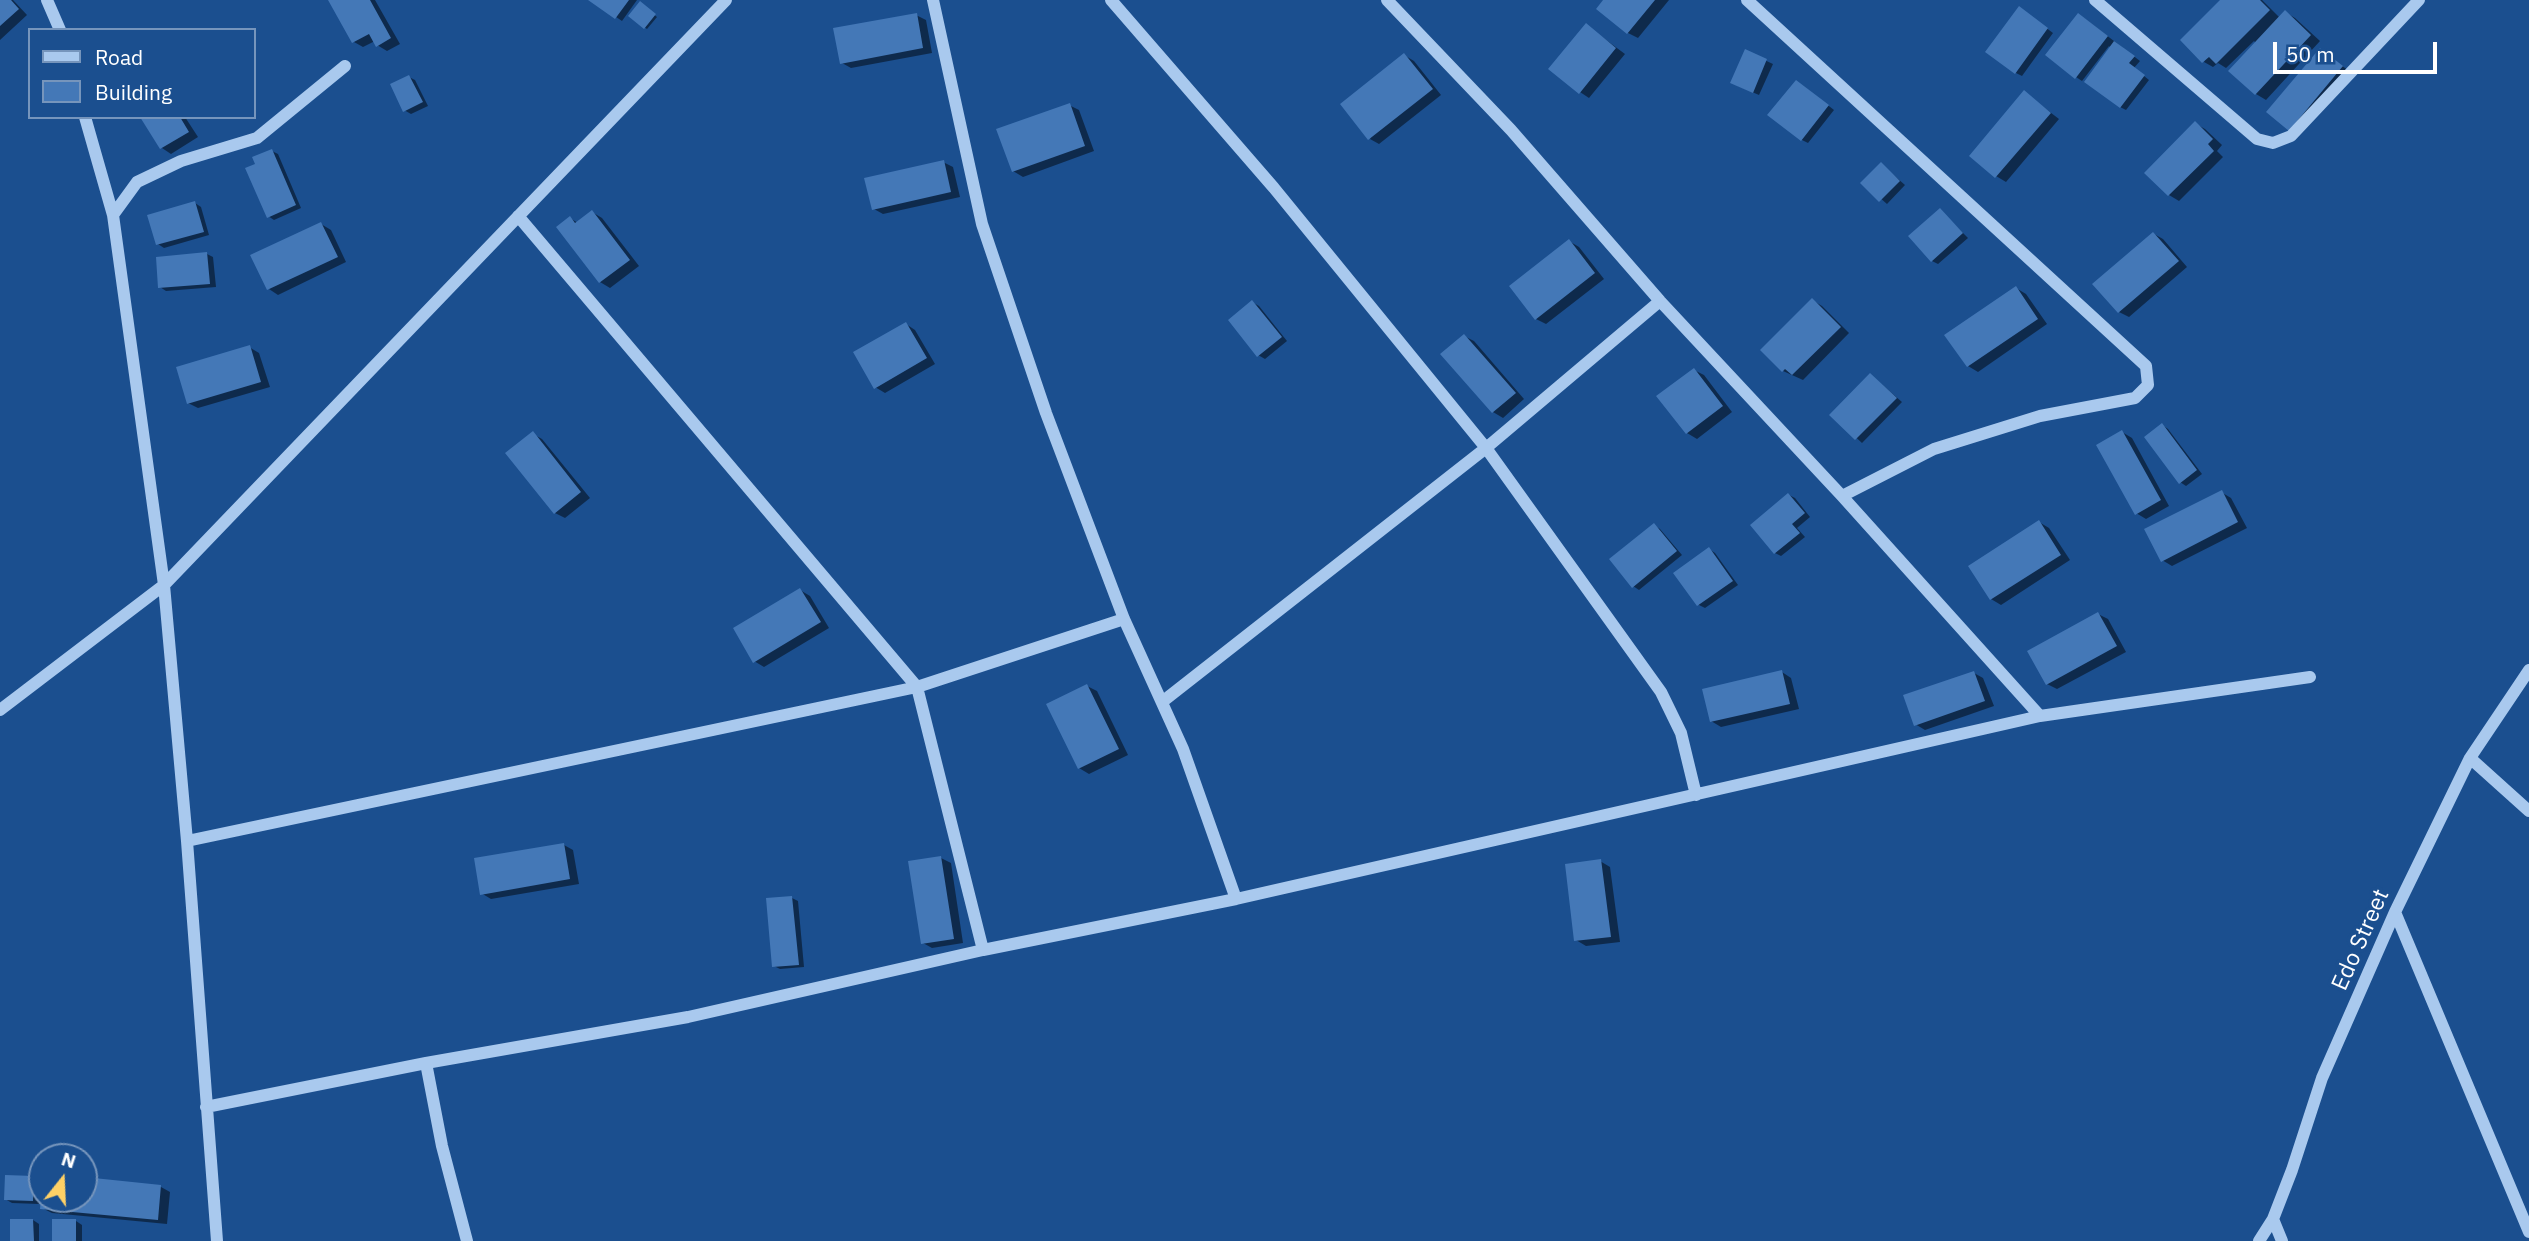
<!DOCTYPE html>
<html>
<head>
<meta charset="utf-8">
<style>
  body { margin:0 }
  #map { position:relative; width:2529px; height:1241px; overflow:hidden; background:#1b4f8f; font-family:"IBM Plex Sans",sans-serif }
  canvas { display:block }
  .legend { position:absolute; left:28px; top:28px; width:228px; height:91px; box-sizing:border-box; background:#1b4f8f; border:2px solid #7695bc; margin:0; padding:9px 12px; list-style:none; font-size:21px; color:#fff }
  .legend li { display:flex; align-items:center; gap:14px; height:35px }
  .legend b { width:35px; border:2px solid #7695bc }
  .north { position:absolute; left:28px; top:1143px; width:70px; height:70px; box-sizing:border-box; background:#1b4f8f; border:2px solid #7695bc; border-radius:50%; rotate:18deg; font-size:19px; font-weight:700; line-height:28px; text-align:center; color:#fff }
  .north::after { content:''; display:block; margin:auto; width:24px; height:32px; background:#ffd166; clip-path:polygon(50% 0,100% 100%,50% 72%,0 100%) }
  .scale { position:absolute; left:2273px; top:42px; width:164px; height:32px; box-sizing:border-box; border:4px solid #fff; border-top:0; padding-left:9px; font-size:21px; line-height:24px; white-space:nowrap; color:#fff; -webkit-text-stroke:5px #1b4f8f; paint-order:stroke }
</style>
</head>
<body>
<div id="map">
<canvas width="2529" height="1241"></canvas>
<ul class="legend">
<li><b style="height:9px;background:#a9c9ee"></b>Road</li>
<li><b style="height:19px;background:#4478b7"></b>Building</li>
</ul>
<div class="north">N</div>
<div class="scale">50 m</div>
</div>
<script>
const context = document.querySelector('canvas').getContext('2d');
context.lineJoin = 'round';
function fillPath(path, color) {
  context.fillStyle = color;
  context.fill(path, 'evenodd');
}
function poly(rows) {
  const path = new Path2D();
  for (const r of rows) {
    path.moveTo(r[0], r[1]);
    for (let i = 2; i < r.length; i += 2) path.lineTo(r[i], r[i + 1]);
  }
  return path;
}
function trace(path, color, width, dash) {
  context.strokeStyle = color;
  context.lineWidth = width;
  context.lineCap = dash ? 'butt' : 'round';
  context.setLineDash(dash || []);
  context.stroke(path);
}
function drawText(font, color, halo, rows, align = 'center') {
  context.font = font + ' "IBM Plex Sans",sans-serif';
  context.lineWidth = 7;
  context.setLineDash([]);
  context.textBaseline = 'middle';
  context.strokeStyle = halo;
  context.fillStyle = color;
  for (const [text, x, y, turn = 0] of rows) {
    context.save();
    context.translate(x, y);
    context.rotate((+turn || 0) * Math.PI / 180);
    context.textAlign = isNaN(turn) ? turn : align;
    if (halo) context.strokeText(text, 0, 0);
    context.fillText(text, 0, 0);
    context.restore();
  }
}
const shadow = poly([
  [0,0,13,0,27,15,0,40],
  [330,0,375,0,400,44,387,51,377,45,375,41,363,47,354,42],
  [591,0,637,0,622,21],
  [1606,0,1669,0,1638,38,1628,33],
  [2223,0,2262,0,2280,18,2285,12,2295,18,2320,41,2266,100,2256,94,2231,71,2256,43,2254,41,2226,68,2218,63,2213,67,2204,62],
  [640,4,657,17,647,29,630,16],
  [2025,12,2053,33,2022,76,2016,73],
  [916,15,926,20,932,53,851,68,842,63],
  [2084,18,2140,61,2134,68,2149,80,2126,110,2120,107,2111,48,2109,46,2082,81,2076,77],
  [1586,25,1625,54,1589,98,1580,92],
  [2320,50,2352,73,2290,129],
  [1745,51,1773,64,1759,95,1738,86],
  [1404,55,1414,61,1441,95,1379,144,1370,139],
  [409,77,415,80,428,106,411,114,404,110],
  [1802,85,1834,110,1808,143,1802,140],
  [2025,93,2059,119,2006,182,1996,176],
  [1069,105,1079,110,1094,151,1023,177,1013,171],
  [142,117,185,117,198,137,171,154,162,148],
  [2196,124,2205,129,2222,145,2217,151,2223,157,2179,201,2169,195,2147,173],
  [272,151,278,154,301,208,274,220,268,216,257,165],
  [943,162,953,167,960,197,883,214,874,209],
  [1881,164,1905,185,1887,204,1863,183],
  [195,203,201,207,209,235,164,248,158,244],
  [1940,210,1968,238,1938,264,1932,261,1910,236],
  [592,212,602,218,639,266,610,288,600,282,558,227,570,218,578,223],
  [321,224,331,230,346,262,278,295,269,289,253,256],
  [2154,234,2163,239,2187,267,2129,317,2119,312],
  [1569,241,1579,247,1604,279,1546,324,1536,319],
  [207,254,213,257,216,287,166,291,160,287],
  [2016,288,2026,294,2047,324,1978,372,1968,366],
  [1812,300,1822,306,1849,333,1803,380,1783,371],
  [1252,302,1259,306,1287,341,1265,359,1258,355],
  [906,324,915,330,935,364,885,393,875,387],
  [1464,336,1474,341,1524,399,1503,418,1493,412,1443,354],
  [249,347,259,353,270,387,198,408,188,403],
  [1694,370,1704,375,1732,412,1697,439,1687,433],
  [1871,375,1902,402,1862,443,1832,415],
  [2162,425,2168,429,2202,474,2186,486,2180,482],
  [2122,432,2132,438,2169,506,2146,519,2136,513],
  [533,434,542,439,590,498,565,518,555,513],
  [2221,492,2231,498,2247,528,2172,566,2162,560],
  [1789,495,1795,498,1810,517,1797,528,1805,537,1781,556,1775,553],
  [2039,522,2049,528,2070,560,2001,605,1991,599],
  [1654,525,1660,529,1682,555,1639,590,1633,586],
  [1709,549,1715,553,1738,585,1705,608,1699,605,1676,573],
  [800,590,810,596,829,628,764,667,754,661],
  [2098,614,2108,619,2126,652,2057,689,2047,684],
  [1782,672,1791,678,1799,709,1721,727,1711,721],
  [1974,673,1983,678,1994,706,1925,730,1915,724],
  [1087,686,1097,691,1128,755,1089,774,1079,768],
  [564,845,573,850,579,884,491,899,481,893],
  [941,858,951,863,963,943,932,948,923,943],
  [1600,861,1610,867,1620,942,1586,946,1576,940],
  [792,898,798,901,804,967,780,969,774,966],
  [34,1178,40,1182,39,1204,12,1203,5,1199],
  [84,1179,161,1187,170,1192,167,1224,52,1213,42,1208,43,1199,84,1199],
  [33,1220,39,1224,39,1241,12,1241],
  [76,1221,82,1225,82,1241,53,1241]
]);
const building = poly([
  [0,0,11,0,19,9,0,26],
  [328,0,370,0,391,38,376,47,369,34,352,43],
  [588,0,629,0,615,19],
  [1603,0,1655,0,1627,34,1596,9],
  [2220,0,2260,0,2270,10,2216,64,2209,57,2202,63,2180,40],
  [640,1,656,14,644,29,628,16],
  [2019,6,2048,28,2015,74,1985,52],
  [2285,10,2311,35,2255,95,2228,71],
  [917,13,923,48,840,64,833,28],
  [2078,13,2108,36,2075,79,2045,55],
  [1586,23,1616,48,1579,94,1548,69],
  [2114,41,2135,56,2129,63,2145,75,2120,108,2084,82],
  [2320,48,2343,66,2289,131,2266,112],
  [1745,49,1767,59,1753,93,1730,83],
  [1404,53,1433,89,1368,140,1340,104],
  [409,75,423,102,403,112,390,84],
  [1796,80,1829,105,1801,141,1767,115],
  [2024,90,2051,113,1995,178,1969,156],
  [1070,103,1085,146,1012,172,996,129],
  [140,117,180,117,189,132,160,149],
  [2195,121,2213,139,2208,144,2214,151,2168,196,2144,173],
  [272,149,296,205,267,218,245,168,255,164,252,157],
  [944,160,951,192,872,210,864,178],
  [1881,162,1900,181,1879,202,1860,183],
  [195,201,204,232,156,245,147,215],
  [1940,208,1963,233,1931,262,1908,236],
  [592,210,630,260,599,283,556,227,570,216,575,223],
  [321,222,338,257,267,290,250,255],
  [2153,232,2179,261,2118,313,2092,284],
  [1569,239,1595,273,1535,320,1509,286],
  [207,252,210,284,158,288,156,257],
  [2016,286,2038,319,1967,367,1944,335],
  [1812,298,1841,327,1792,375,1785,369,1782,372,1760,350],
  [1252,300,1282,337,1257,357,1228,320],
  [906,322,927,358,874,389,853,352],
  [1464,334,1516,393,1492,413,1440,354],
  [250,345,261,382,187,404,176,367],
  [1694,368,1723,406,1686,434,1656,396],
  [1870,373,1897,398,1855,440,1829,415],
  [2162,423,2197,470,2179,484,2144,437],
  [2122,430,2161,500,2135,515,2096,445],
  [533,431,581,492,554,514,505,453],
  [2222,490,2238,522,2161,562,2144,529],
  [1788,493,1805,513,1792,524,1800,533,1774,554,1750,525],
  [2039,520,2061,555,1990,600,1968,566],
  [1654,523,1677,551,1632,588,1609,559],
  [1709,547,1733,581,1697,606,1673,573],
  [800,588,821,622,753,663,733,628],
  [2098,612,2117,646,2046,685,2027,651],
  [1782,670,1790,704,1710,722,1702,689],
  [1974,671,1985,701,1914,726,1903,695],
  [1087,684,1119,749,1078,769,1046,704],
  [564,843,570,879,480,895,474,858],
  [941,856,954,939,921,944,908,861],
  [1601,859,1611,937,1574,941,1565,864],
  [792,896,799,965,772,967,766,898],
  [5,1175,34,1176,33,1201,4,1200],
  [84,1177,161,1185,158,1220,40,1209,41,1199,84,1199],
  [10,1219,33,1219,34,1241,10,1241],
  [52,1219,76,1219,76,1241,52,1241]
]);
const minor = poly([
  [47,0,60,30],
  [933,0,982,224,1046,413,1124,619,1183,749,1236,899],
  [1111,0,1274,188,1486,448,1661,692,1681,733,1696,795],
  [1387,0,1511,130,1660,301,1842,496,2040,716],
  [1747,0,2146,366,2148,385,2135,398,2040,416,1934,449,1842,496],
  [2095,0,2257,139,2273,143,2291,136,2419,0],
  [113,215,137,182,181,161,257,138,345,66],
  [518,216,917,687,983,950],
  [1162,702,1486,448,1660,301],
  [0,710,164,585,113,215,85,117],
  [2470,758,2529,811],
  [187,841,917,687,1124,619],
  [2395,912,2529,1232],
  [426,1063,442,1146,467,1241],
  [206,1107,426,1063,688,1017,983,950,1236,899,2040,716,2310,677],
  [2273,1219,2282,1241],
  [217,1241,187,841,164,585,726,0],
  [2259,1241,2273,1219,2292,1170,2322,1078,2395,912,2470,758,2529,670]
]);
const streetNames = [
  ["Edo Street",2361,940,-66]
];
fillPath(shadow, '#0007');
fillPath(building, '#4478b7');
trace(minor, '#a9c9ee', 12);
drawText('23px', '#fff', '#1b4f8f', streetNames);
</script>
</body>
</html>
